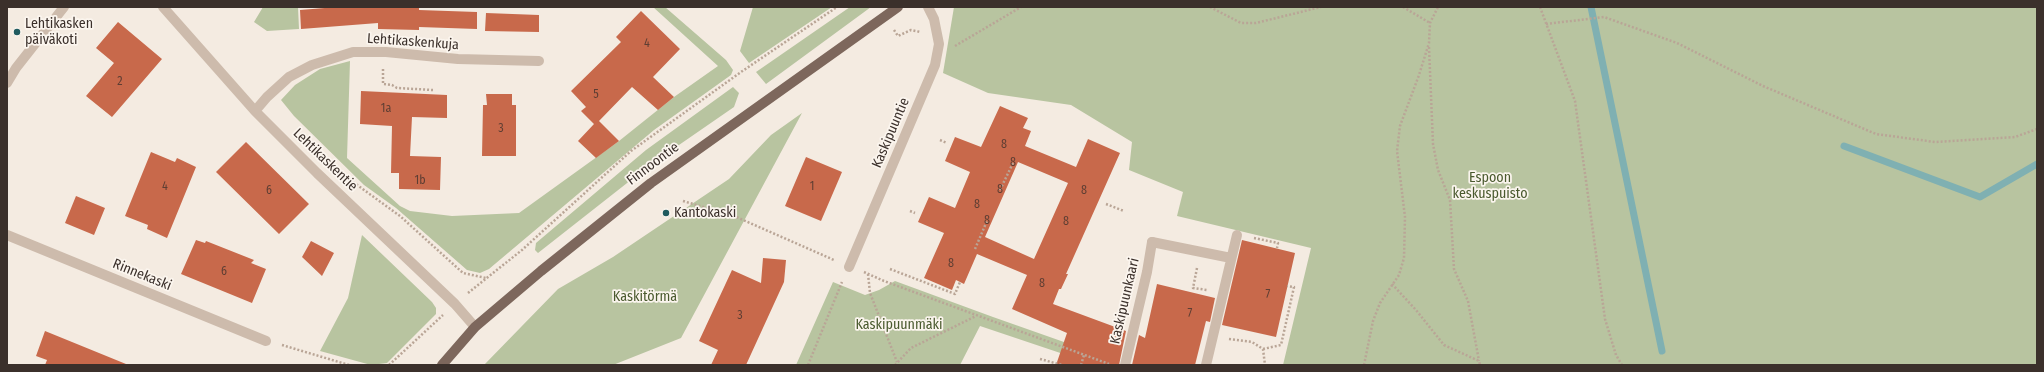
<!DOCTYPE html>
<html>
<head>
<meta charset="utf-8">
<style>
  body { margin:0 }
  #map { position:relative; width:2044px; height:372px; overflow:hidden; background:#f4ebe1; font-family:"Fira Sans Condensed",sans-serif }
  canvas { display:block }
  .frame { position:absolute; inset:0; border:8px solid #3b302b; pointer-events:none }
</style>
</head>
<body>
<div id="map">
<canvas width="2044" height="372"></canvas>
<div class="frame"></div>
</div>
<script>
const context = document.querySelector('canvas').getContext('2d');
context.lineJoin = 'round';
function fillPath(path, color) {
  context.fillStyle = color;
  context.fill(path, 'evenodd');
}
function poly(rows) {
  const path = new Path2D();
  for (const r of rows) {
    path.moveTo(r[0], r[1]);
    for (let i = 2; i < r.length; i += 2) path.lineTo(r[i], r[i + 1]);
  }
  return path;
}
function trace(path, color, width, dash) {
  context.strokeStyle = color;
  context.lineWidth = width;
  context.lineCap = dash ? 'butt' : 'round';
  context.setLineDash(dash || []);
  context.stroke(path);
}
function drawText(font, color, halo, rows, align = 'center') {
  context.font = font + ' "Fira Sans Condensed",sans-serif';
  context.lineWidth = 3.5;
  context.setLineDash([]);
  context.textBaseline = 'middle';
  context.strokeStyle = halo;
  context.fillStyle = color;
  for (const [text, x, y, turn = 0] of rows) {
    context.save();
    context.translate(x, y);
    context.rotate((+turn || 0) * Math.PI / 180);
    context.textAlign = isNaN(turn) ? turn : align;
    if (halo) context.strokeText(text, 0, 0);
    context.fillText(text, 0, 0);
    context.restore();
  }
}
const green = poly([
  [263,7,298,7,299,29,267,31,254,22],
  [653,7,665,7,726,60,733,70,731,75,654,130,489,269,480,273,467,270,396,208,364,185,294,116,281,100,295,85,320,69,350,61,347,158,400,206,410,211,452,216,519,213,619,141,674,97,718,66],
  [753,7,832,7,749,63,740,51],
  [850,7,871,7,766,84,756,72],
  [954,7,2037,7,2037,365,1283,365,1311,248,1177,216,1183,192,1129,170,1132,142,1071,105,988,93,943,73],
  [733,87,739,93,734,107,650,165,538,253,535,250,536,243,646,150],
  [802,113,681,338,613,365,484,365,558,289,613,257,729,179,771,135],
  [362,235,432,302,436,308,436,314,387,363,371,365,320,351,348,298],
  [895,281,993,317,1115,360,1096,365,980,326,960,365,796,365,833,282,865,295,879,290]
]);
const stream = poly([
  [1591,7,1662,351],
  [1844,146,1980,197,2037,164]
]);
const building = poly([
  [337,7,419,7,419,10,477,12,477,29,419,27,419,30,378,29,378,23,301,29,300,10],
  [641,11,680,49,653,77,674,97,658,110,632,87,599,121,619,141,596,158,578,141,594,124,581,111,586,107,571,91,621,42,616,37],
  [486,13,539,15,539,32,485,31],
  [118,22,162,59,112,117,86,96,114,63,96,48],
  [361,91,447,95,447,118,412,117,410,156,441,157,440,190,399,189,399,173,391,173,392,126,360,124],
  [486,94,512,94,512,105,516,105,516,156,482,156,483,105,487,105],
  [1000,106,1028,118,1023,128,1031,131,1025,146,1076,167,1088,139,1120,153,1066,274,1068,274,1061,289,1059,289,1053,304,1126,331,1119,365,1056,365,1067,333,1012,309,1027,275,977,254,964,284,956,280,952,290,924,278,944,233,918,222,929,197,955,208,970,172,945,161,955,137,981,147],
  [1018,162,1068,183,1034,259,985,237],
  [246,142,309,204,279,234,216,172],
  [151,152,175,162,177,158,196,167,167,238,147,229,148,225,125,216],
  [806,157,842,172,821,221,785,206],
  [76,196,105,208,94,235,65,223],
  [196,240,205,243,206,241,254,260,251,263,266,269,252,303,181,274],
  [1242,240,1295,253,1276,337,1222,325],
  [311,241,334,253,322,276,302,257],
  [763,258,786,260,784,282,746,365,711,365,718,350,699,341,732,270,761,283],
  [1157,284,1215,298,1210,322,1206,321,1195,365,1132,365,1139,335,1145,338],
  [45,331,126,364,126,365,45,365,47,360,36,356]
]);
const path = poly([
  [1210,7,1241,23,1256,23,1321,7],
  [1403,7,1430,23],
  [1540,7,1575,101,1605,319,1616,355,1622,365],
  [1546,24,1604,17,1677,43,1763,86,1876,134,1935,142,2015,137,2037,129],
  [894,30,898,36,911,30,920,32],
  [955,46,1021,7],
  [1429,47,1433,144,1438,170,1450,200,1454,269,1468,301,1479,361],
  [383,69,383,84,392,85,397,88,433,90],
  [940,140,947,143],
  [353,182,400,216,463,273,486,278],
  [1000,190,1013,163],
  [683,201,734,216,834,260],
  [1106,204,1124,211],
  [910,211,915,213],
  [1254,238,1278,243,1277,248],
  [975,249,987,221],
  [1197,268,1193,288,1207,290],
  [890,269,955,294,960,282],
  [864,272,884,281,1109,364],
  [868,274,870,293,897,362],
  [1392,284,1416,310,1444,345,1479,361,1480,365],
  [468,293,522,250,631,151,741,72,837,7],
  [1229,339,1252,342,1263,349,1265,365],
  [282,345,349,365],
  [1263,349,1281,345,1294,287,1287,286],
  [1040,359,1062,365],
  [389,365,443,315],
  [808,365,842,282],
  [895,365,911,348,976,316],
  [1081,365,1084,355],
  [1364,365,1373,321,1380,303,1399,275,1404,258,1405,217,1397,151,1400,126,1419,75,1429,43,1430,23,1438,7]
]);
const service = poly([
  [1152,242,1231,258],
  [1206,365,1237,235]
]);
const minor = poly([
  [163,7,255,111,317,173,455,304,475,327],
  [7,83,16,68,64,7],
  [255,111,267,97,289,77,312,65,353,52,386,52,458,59,539,61],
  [7,235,266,341],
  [849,267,935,65,939,44,934,19,928,7],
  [1125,365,1147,272,1152,242]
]);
const primary = poly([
  [442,365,475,327,541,271,651,183,898,7]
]);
const markers = [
  [17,32,4,"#1f5a5e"],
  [666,213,4,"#1f5a5e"]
];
const numberNames = [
  ["4",647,44],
  ["2",120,82],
  ["5",596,95],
  ["1a",386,109],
  ["3",501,129],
  ["8",1004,145],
  ["8",1013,163],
  ["1b",420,181],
  ["4",165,187],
  ["1",812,187],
  ["8",1000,190],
  ["6",269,191],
  ["8",1084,191],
  ["8",977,205],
  ["8",987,221],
  ["8",1066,222],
  ["8",951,264],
  ["6",224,272],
  ["8",1042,284],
  ["7",1268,295],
  ["7",1190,314],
  ["3",740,316]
];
const poiNames = [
  ["Lehtikasken",25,24],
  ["päiväkoti",25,40],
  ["Kantokaski",674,213]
];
const streetNames = [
  ["Lehtikaskenkuja",413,42,4],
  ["Kaskipuuntie",891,133,-67],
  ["Lehtikaskentie",325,160,44],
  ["Finnoontie",653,164,-37],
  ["Rinnekaski",142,275,22],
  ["Kaskipuunkaari",1125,301,-77]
];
const parkNames = [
  ["Espoon",1490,178],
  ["keskuspuisto",1490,194],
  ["Kaskitörmä",645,297],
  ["Kaskipuunmäki",899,325]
];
fillPath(green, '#b8c4a0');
trace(stream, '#7fb0b2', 7);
fillPath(building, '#c8694b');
trace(path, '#b9a596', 2.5, [2, 2]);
trace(service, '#cdbbac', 10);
trace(minor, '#cdbbac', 10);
trace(primary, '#7d675c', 10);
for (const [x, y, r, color] of markers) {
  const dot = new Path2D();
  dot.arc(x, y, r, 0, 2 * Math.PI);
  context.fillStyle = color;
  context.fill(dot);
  trace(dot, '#fbf5ee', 1.5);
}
drawText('12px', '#5e3e33', null, numberNames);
drawText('14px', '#3b302b', '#fbf5ee', poiNames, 'left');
drawText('14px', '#3b302b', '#fbf5ee', streetNames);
drawText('14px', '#4a5a2e', '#fbf5ee', parkNames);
</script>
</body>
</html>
